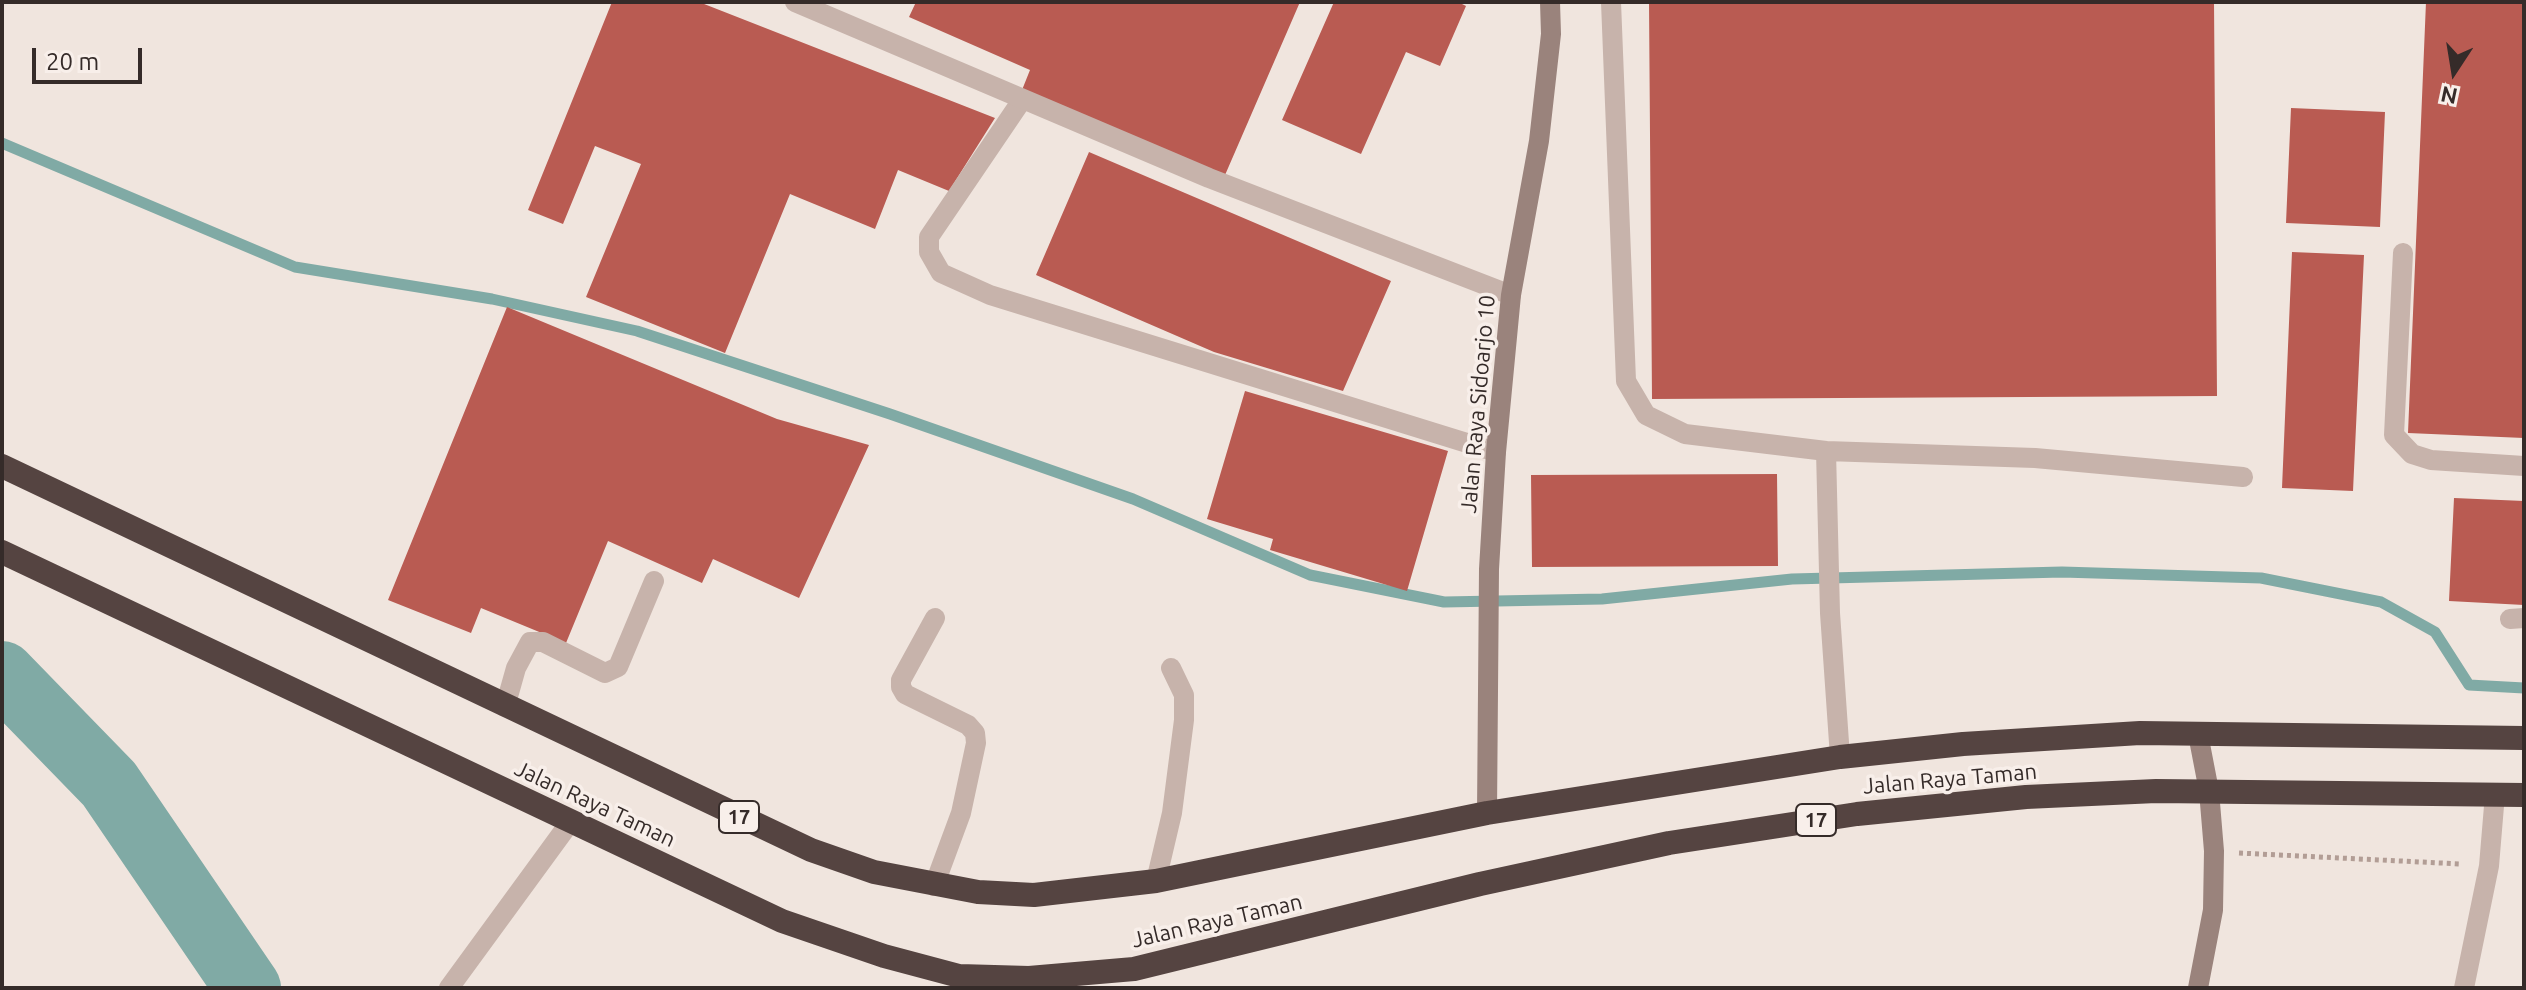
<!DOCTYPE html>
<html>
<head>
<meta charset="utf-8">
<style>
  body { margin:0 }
  #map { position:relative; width:2526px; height:990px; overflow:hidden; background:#f0e5de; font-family:Ubuntu,sans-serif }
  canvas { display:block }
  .frame { position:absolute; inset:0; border:4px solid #352b29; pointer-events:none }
  .north { position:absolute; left:2414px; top:32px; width:80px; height:80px; -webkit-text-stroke:6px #f8efea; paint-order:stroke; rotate:192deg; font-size:22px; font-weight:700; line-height:32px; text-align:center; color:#352b29 }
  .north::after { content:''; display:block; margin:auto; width:28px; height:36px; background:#352b29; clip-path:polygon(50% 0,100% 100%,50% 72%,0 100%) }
  .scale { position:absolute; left:32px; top:48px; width:110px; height:36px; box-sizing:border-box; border:4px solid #352b29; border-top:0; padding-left:10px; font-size:24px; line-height:28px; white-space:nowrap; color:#352b29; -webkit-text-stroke:6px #f8efea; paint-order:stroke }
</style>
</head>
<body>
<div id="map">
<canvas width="2526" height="990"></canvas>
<div class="frame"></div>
<div class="north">N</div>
<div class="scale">20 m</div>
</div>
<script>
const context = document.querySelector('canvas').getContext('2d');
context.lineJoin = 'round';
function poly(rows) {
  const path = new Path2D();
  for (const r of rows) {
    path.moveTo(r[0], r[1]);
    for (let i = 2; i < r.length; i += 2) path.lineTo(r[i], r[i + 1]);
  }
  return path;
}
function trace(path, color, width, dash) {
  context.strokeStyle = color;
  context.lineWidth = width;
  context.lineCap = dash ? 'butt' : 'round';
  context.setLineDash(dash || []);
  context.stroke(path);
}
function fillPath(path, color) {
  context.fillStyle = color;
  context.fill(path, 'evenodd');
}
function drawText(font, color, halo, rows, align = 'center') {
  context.font = font + ' Ubuntu,sans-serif';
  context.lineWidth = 7;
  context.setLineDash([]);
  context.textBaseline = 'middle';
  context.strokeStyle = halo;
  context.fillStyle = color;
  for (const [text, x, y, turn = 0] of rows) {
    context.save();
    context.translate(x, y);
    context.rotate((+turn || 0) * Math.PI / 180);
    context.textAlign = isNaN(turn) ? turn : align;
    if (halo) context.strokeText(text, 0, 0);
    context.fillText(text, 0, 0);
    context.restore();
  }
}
const stream = poly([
  [2,143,295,267,492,299,637,331,890,414,1133,499,1310,575,1444,602,1602,599,1792,579,2062,572,2261,578,2381,602,2435,632,2469,685,2524,688]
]);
const river = poly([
  [2,674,109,784,248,988]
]);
const building = poly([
  [612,2,699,2,995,118,949,191,898,170,875,229,790,194,725,353,586,297,641,164,595,146,563,224,528,210],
  [916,2,1300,2,1222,182,1020,95,1030,70,909,17],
  [1334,2,1458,2,1466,6,1440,66,1406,52,1361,154,1282,120],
  [1649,2,2214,2,2217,396,1652,399],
  [2426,2,2524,2,2524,438,2408,433],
  [2291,108,2385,112,2380,227,2286,223],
  [1089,152,1391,281,1343,391,1214,352,1036,275],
  [2292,252,2364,255,2353,491,2282,488],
  [507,307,777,419,869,445,799,598,713,559,702,583,608,541,566,643,481,608,471,633,388,600],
  [1245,391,1448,451,1407,591,1270,550,1273,539,1207,519],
  [1777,474,1778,566,1532,567,1531,475],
  [2454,498,2524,501,2524,605,2449,601]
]);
const path = poly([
  [2239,853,2461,864]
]);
const lane = poly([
  [1611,2,1626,381,1646,415,1685,434,1826,451],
  [1022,100,929,237,929,252,941,273,990,295,1496,452],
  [2403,253,2394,435,2412,454,2431,460,2524,466],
  [2510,619,2524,618],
  [505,707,516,668,530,642,543,642,605,673,618,667,654,581],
  [1840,757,1830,613,1826,451,2035,458,2243,477],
  [449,988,571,821]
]);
const street = poly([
  [795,2,1209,178,1511,295],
  [1156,881,1172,813,1184,720,1184,695,1171,668],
  [934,886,961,813,976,743,975,733,968,725,905,694,901,687,901,680,935,618],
  [2464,988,2489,866,2495,794]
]);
const secondary = poly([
  [2198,734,2209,791,2214,851,2213,910,2198,988],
  [1487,813,1489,569,1496,452,1511,295,1539,141,1551,34,1550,2]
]);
const highway = poly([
  [2,466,811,850,874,872,978,892,1034,895,1156,881,1487,813,1840,757,1963,744,2140,733,2524,738],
  [2,552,782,921,884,956,959,976,1029,978,1134,969,1480,884,1669,843,1857,814,2026,797,2156,791,2524,795]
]);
const shields = [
  [739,817,40],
  [1816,820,40]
];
const shieldNames = [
  ["17",739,817],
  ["17",1816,820]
];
const streetNames = [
  ["Jalan Raya Sidoarjo 10",1478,404,-85],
  ["Jalan Raya Taman",1950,779,-5],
  ["Jalan Raya Taman",595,804,25],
  ["Jalan Raya Taman",1217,921,-13]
];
trace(stream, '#80aaa5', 11);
trace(river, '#80aaa5', 66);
fillPath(building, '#b95b52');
trace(path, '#b29d95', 5, [4, 4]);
trace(lane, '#c7b3ab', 20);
trace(street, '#c7b3ab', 20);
trace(secondary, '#9a837c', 20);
trace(highway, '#554441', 24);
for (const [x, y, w] of shields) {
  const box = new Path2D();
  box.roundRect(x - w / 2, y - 16, w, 32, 6);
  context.fillStyle = '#f8efea';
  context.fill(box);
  trace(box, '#352b29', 2);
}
drawText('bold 20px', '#352b29', null, shieldNames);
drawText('22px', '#352b29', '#f8efea', streetNames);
</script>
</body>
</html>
